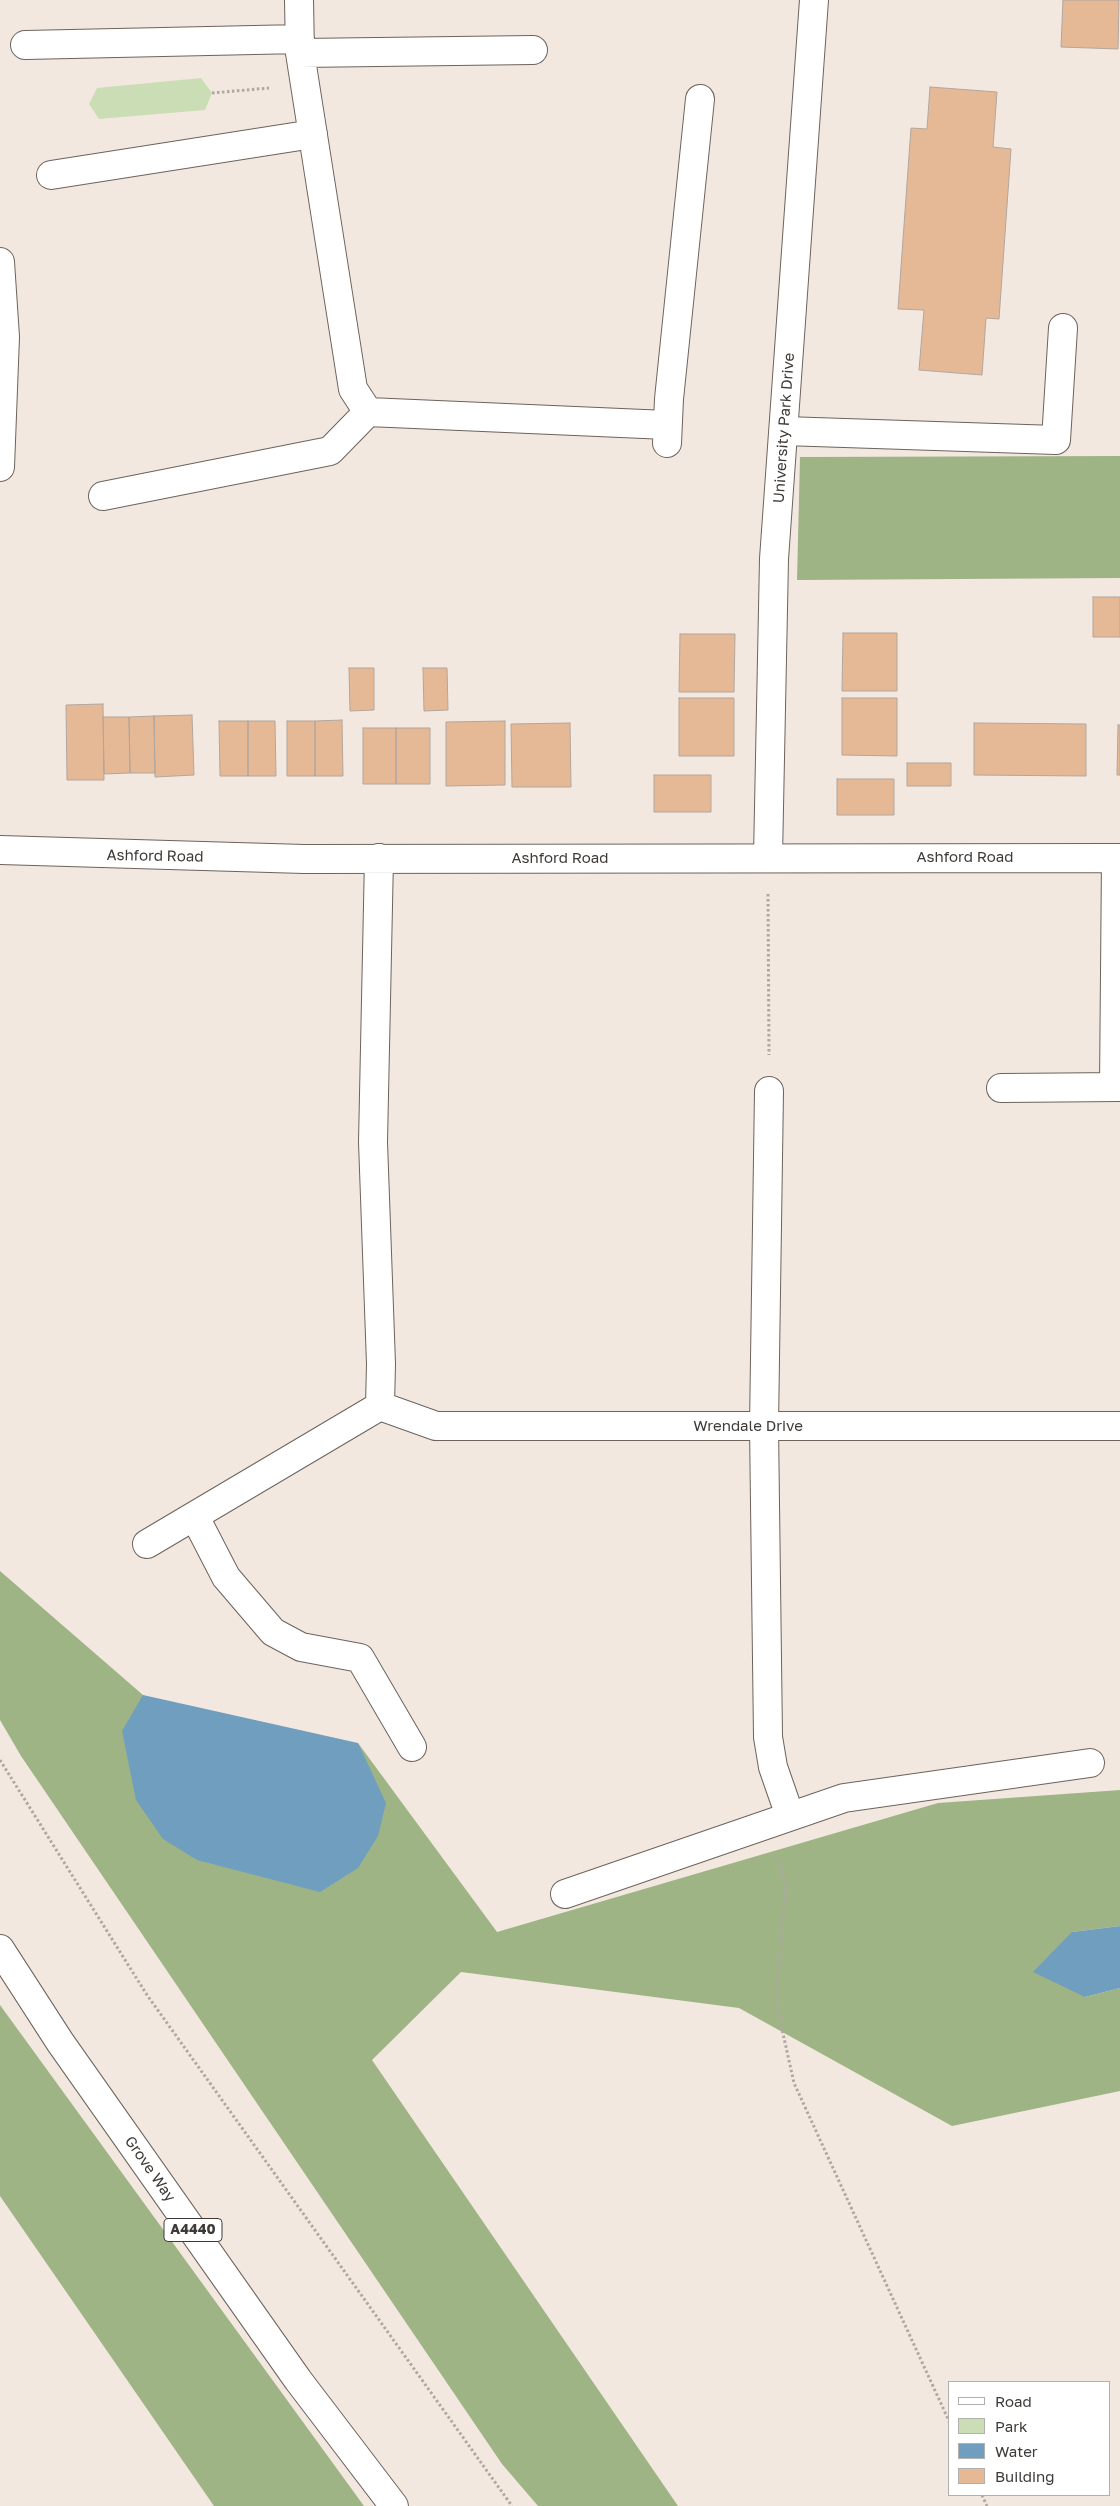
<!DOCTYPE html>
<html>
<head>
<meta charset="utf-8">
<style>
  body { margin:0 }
  #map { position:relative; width:1120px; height:2506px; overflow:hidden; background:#f3e8e0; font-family:"Golos Text",sans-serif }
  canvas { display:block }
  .legend { position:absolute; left:948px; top:2381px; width:162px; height:115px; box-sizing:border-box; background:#fff; border:1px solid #b2b0af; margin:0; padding:6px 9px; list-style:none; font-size:15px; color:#3e3a37 }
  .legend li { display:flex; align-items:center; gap:10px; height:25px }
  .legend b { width:25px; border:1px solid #b2b0af }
</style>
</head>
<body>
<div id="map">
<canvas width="1120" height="2506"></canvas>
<ul class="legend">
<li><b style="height:6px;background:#fff"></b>Road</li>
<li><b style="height:14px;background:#caddb4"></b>Park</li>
<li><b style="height:14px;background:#6f9ebf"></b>Water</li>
<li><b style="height:14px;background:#e6b996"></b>Building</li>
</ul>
</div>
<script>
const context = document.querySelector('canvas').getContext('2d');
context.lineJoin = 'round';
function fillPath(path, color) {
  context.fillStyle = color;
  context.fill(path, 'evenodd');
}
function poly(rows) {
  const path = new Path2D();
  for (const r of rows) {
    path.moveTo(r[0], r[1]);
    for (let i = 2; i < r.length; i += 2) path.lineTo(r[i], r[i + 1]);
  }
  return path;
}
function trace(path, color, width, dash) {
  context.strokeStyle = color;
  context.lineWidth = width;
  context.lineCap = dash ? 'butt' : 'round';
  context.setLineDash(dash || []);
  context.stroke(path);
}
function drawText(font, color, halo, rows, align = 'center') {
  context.font = font + ' "Golos Text",sans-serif';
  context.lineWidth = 4;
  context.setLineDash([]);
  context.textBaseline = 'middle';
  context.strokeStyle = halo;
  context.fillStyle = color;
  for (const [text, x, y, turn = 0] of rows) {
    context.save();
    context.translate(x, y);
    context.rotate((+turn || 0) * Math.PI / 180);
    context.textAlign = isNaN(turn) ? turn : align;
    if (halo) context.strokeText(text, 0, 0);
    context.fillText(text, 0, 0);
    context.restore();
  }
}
const green = poly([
  [201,78,212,93,205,110,99,119,89,104,97,88]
]);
const forest = poly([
  [1120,456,1120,578,797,580,800,457],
  [0,1571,143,1695,163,1839,358,1868,358,1743,497,1932,938,1803,1120,1790,1120,1926,1072,1932,1085,1997,1120,1988,1120,2091,952,2126,739,2008,461,1972,372,2060,678,2506,538,2506,502,2464,21,1756,0,1720],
  [0,2005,364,2506,214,2506,0,2196]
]);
const water = poly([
  [143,1695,358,1743,386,1803,378,1836,358,1868,320,1892,197,1860,163,1839,136,1800,122,1731],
  [1120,1926,1120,1988,1085,1997,1033,1972,1072,1932]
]);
const building = poly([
  [1063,0,1119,0,1118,49,1061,47,1063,0],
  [930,87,997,92,993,147,1011,149,999,319,986,318,982,375,919,370,924,310,898,309,911,128,927,129,930,87],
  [1093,597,1120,597,1120,637,1093,637,1093,597],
  [843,633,897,633,897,691,842,691,843,633],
  [680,634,735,634,734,692,679,692,680,634],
  [349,668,374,668,374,710,350,711,349,668],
  [423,668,447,668,448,710,424,711,423,668],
  [679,698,734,698,734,756,679,756,679,698],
  [842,698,897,698,897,756,842,755,842,698],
  [103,704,104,780,67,780,66,705,103,704],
  [192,715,194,775,155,777,154,716,192,715],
  [154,716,155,773,130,773,129,717,154,716],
  [103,717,129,717,130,773,104,774,103,717],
  [342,720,343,776,315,776,315,721,342,720],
  [219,721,248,721,248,776,220,776,219,721],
  [248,721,275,721,276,776,248,776,248,721],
  [287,721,315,721,315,776,287,776,287,721],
  [505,721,505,785,446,786,446,722,505,721],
  [570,723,571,787,512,787,511,724,570,723],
  [974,723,1086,724,1086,776,974,775,974,723],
  [1118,725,1120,725,1120,775,1117,775,1118,725],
  [363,728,396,728,396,784,363,784,363,728],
  [396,728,430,728,430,784,396,784,396,728],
  [907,763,951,763,951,786,907,786,907,763],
  [654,775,711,775,711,812,654,812,654,775],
  [837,779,894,779,894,815,837,815,837,779]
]);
const path = poly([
  [212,93,269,88],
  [768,894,769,1055],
  [0,1760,147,1995,512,2506],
  [778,1858,786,1884,776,2002,794,2083,949,2421],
  [982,2495,987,2506]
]);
const minor = poly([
  [299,0,300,53,353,389,368,412,667,425],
  [25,45,300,39],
  [300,53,533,50],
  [51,175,313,134],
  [0,262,5,337,0,467],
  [784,431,1056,440,1063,328],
  [667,443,669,399,700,99],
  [103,496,330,451,368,412],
  [0,850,304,859,1120,858],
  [768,857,774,559,814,0],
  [379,858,373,1142,381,1364,380,1406],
  [1114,1087,1116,858],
  [1001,1088,1120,1087],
  [769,1091,764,1426,768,1737,773,1767,790,1816],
  [380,1406,436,1426,1120,1426],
  [195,1517,226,1577,273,1632,301,1647,360,1658,412,1747],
  [147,1544,380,1406],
  [565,1894,844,1798,1090,1763]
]);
const highway = poly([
  [0,1949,60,2042,298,2380,394,2506]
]);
const shields = [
  [193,2230,58]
];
const shieldNames = [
  ["A4440",193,2230]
];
const streetNames = [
  ["University Park Drive",784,428,-86],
  ["Ashford Road",155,856,1],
  ["Ashford Road",965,857],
  ["Ashford Road",560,858],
  ["Wrendale Drive",748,1426],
  ["Grove Way",150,2169,55]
];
fillPath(green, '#caddb4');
fillPath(forest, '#9eb485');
fillPath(water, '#6f9ebf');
fillPath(building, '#e6b996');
trace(building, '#b0a69e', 1);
trace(minor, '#6c635c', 30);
trace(highway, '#6c635c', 30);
trace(path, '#afa7a1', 3, [2.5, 2.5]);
trace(minor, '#fff', 28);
trace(highway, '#fff', 28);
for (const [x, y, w] of shields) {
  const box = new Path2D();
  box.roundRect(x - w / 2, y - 11.5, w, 23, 4);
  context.fillStyle = '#fff';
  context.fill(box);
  trace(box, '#3e3a37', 1);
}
drawText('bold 14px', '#3e3a37', null, shieldNames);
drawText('15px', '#3e3a37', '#fff', streetNames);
</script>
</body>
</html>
